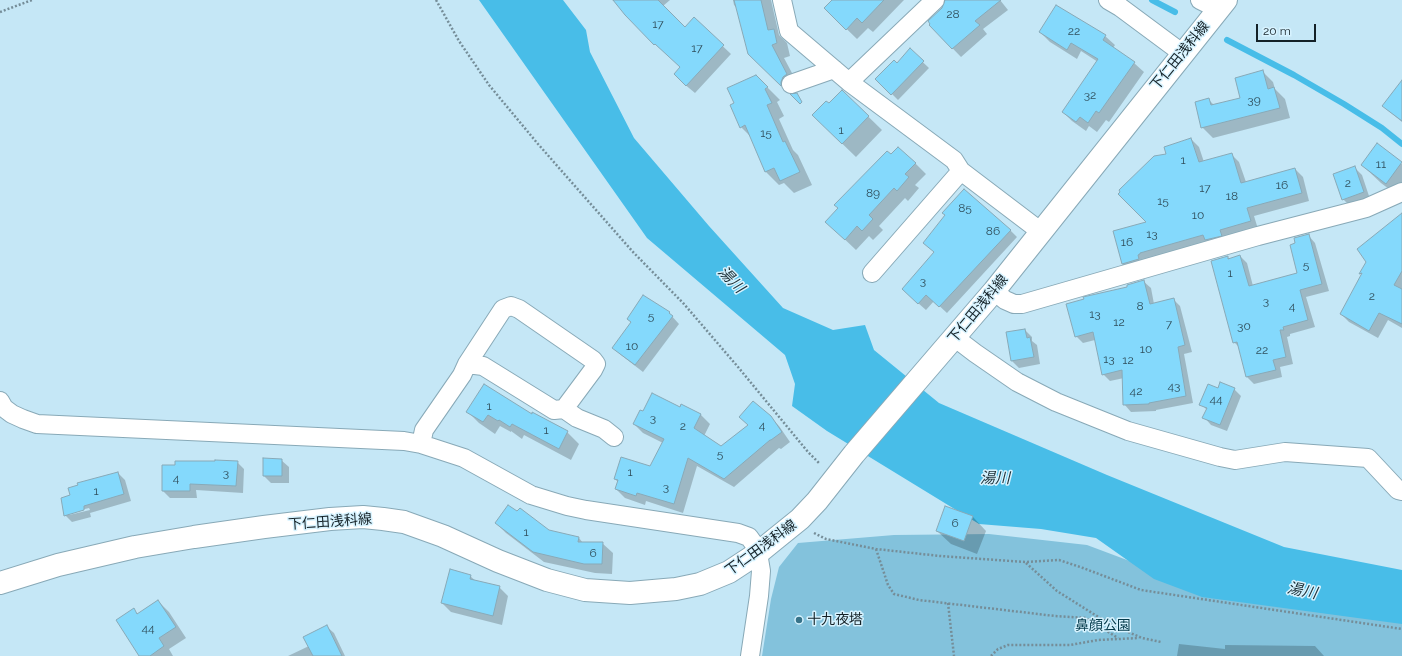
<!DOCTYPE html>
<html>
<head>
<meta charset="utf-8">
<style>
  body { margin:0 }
  #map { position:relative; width:1402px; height:656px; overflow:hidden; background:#c5e7f6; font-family:Raleway,sans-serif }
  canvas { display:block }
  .scale { position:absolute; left:1256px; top:24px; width:60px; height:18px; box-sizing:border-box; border:2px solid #142127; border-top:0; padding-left:5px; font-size:12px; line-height:14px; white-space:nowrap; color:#142127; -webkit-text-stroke:3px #d7f3ff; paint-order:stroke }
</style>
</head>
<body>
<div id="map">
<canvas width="1402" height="656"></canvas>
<div class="scale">20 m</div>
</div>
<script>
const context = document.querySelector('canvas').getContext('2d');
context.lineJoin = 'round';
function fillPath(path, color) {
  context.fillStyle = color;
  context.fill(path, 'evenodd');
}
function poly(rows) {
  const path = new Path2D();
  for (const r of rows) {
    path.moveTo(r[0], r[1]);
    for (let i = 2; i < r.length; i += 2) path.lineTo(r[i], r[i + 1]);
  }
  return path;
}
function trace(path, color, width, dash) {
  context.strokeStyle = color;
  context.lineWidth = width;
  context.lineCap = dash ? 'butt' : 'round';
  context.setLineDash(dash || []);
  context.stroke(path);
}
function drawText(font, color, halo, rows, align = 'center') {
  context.font = font + ' Raleway,"Noto Sans JP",sans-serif';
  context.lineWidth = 3;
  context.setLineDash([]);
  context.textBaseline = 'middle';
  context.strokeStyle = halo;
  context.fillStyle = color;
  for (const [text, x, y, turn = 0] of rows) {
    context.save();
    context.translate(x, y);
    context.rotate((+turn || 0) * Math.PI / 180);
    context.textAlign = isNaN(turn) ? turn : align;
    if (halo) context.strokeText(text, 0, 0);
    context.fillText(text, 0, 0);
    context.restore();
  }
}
const green = poly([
  [989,534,1087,545,1207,590,1402,617,1402,656,762,656,771,599,779,567,798,543,894,535]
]);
const water = poly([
  [479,0,563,0,586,30,590,52,634,138,709,226,783,308,833,330,865,325,874,350,939,403,1107,475,1284,547,1402,570,1402,624,1202,597,1154,579,1096,538,1041,529,979,524,827,431,792,406,795,384,785,355,647,238]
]);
const shadow = poly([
  [615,0,670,0,663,6,685,28,694,19,731,54,695,93,683,83,681,67,655,44,626,14],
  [733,0,771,0,779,35,787,43,790,56,784,58,800,88,796,90,794,97,762,67,738,9,734,5],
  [834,0,904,0,873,32,868,28,857,39,825,8],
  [955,0,1000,0,1008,10,983,29,987,34,961,57,930,25],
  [1040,32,1105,36,1115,45,1113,48,1134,63,1144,72,1109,122,1106,120,1097,132,1089,126,1086,131,1072,121,1063,112,1098,62,1081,51,1077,59,1050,42],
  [910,50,929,68,898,100,877,79,897,64],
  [1263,72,1273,82,1275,89,1285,99,1290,118,1213,138,1202,127,1209,100,1214,105,1241,99],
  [756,76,780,100,777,102,784,116,779,119,793,150,798,155,812,185,794,193,784,183,779,185,766,172,751,137,741,127,736,104],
  [1402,83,1402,122,1383,106],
  [842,91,882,130,856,157,827,129,829,105],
  [1191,139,1199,147,1204,162,1231,154,1239,162,1246,182,1295,169,1303,177,1309,201,1254,216,1258,229,1131,272,1122,264,1114,231,1148,223,1167,155],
  [1377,145,1402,164,1402,199,1381,183,1362,165],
  [891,156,915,163,926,174,915,185,919,188,908,201,905,198,879,226,883,230,873,240,869,236,856,250,837,232],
  [1355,168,1362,175,1370,199,1350,206,1343,199],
  [1402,215,1402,328,1388,320,1378,338,1349,322,1341,314,1362,275,1361,274,1367,262],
  [1010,230,1017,237,947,313,934,301,926,310,910,296,935,253,924,243],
  [1308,235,1315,243,1329,291,1306,297,1315,327,1290,334,1290,336,1287,337,1293,364,1280,367,1282,377,1254,384,1247,377,1240,348,1234,342,1227,257,1230,259,1240,256,1247,263,1253,286,1298,273],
  [1143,281,1151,288,1154,304,1173,299,1180,306,1192,352,1184,354,1193,403,1156,410,1156,411,1131,412,1124,404,1124,378,1110,381,1103,374,1095,340,1083,343,1076,336,1129,288],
  [669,313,679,324,643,372,621,355,613,348],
  [1025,330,1032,337,1032,341,1037,345,1040,364,1019,368,1012,361],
  [1218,389,1234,389,1241,396,1227,431,1211,425,1204,417,1207,410,1201,404],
  [682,406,701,415,710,424,704,436,721,447,748,425,740,417,770,417,779,426,790,442,781,449,779,448,734,487,697,466,683,513,646,501,645,505,625,498,616,489,618,482,615,479,650,467,663,443,643,433,634,424,643,413,680,408],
  [467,411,532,415,567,432,579,444,571,460,524,435,522,439,511,431,511,432,500,426,495,434,479,423],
  [281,460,289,467,289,483,271,483,264,476],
  [237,462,244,469,243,493,196,490,197,498,170,498,163,491],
  [118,473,125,480,131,501,90,513,91,517,72,522,65,515,71,496],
  [89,508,90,510,69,515,69,513],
  [517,513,549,531,579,538,583,543,602,543,613,553,612,574,595,573,544,562,506,533,496,523],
  [973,517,986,531,977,554,951,544,937,531],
  [470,576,477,582,499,587,508,596,502,625,451,612,442,603],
  [158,601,169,612,186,638,169,649,173,656,140,656,133,610,138,614],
  [326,626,334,633,345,656,288,656,309,646],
  [1179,644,1225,649,1225,645,1315,646,1324,656,1177,656]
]);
const stream = poly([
  [1152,0,1175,12],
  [1227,40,1294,75,1344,104,1382,128,1402,144]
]);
const building = poly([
  [613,0,658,0,685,27,694,17,724,45,686,86,674,74,680,67,655,44,654,45,625,15,613,0],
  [734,0,761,0,768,30,774,29,777,43,772,45,787,74,783,77,781,82,781,86,748,54,734,0],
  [832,0,884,0,862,23,857,18,846,30,824,8,832,0],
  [945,0,1001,0,975,21,980,25,952,49,929,25,930,24,928,21,942,8,945,0],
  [1056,5,1106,35,1103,40,1135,62,1099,113,1096,111,1088,123,1080,117,1076,122,1062,112,1098,59,1071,43,1067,50,1039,32,1056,5],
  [910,48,924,61,891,95,875,79,894,60,897,63,910,48],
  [1263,70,1268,89,1274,87,1280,108,1201,128,1195,102,1209,98,1211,105,1240,98,1235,78,1263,70],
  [756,75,768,87,765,89,772,103,767,105,783,142,785,141,800,172,780,181,774,168,765,172,745,125,740,128,730,105,734,103,727,88,756,75],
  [1402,80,1402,121,1382,106,1402,80],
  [842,90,869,116,842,144,812,115,826,101,829,103,842,90],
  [797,93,802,102,800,104,790,94,797,93],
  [1191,138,1199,162,1232,153,1241,183,1295,168,1302,193,1247,208,1251,221,1220,230,1222,236,1205,240,1203,235,1140,253,1140,254,1138,255,1139,259,1122,264,1113,231,1146,222,1118,194,1120,192,1119,190,1154,156,1166,154,1164,147,1191,138],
  [1377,143,1402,162,1386,184,1361,165,1377,143],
  [898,147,916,163,905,174,909,177,897,191,894,188,869,215,873,219,862,231,857,226,845,240,825,222,838,208,834,205,887,151,891,154,898,147],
  [1355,166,1364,192,1342,200,1333,174,1355,166],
  [964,189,1011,230,939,307,926,295,918,304,902,289,934,252,923,243,945,215,942,213,964,189],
  [1402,213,1402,271,1394,285,1402,289,1402,324,1379,313,1369,331,1340,314,1362,273,1359,274,1366,262,1357,249,1402,213],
  [1309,234,1322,284,1300,290,1308,320,1283,327,1284,330,1280,330,1286,357,1273,360,1276,370,1246,377,1237,342,1233,343,1211,261,1228,256,1228,259,1240,255,1249,286,1297,273,1290,245,1295,243,1294,238,1309,234],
  [1144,280,1150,304,1174,298,1185,345,1178,347,1186,396,1149,403,1149,404,1123,405,1122,370,1102,375,1093,332,1075,337,1066,304,1084,299,1083,297,1127,287,1127,285,1144,280],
  [643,295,670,312,669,313,673,316,635,365,612,348,631,322,627,319,643,295],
  [1025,329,1027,338,1030,337,1034,357,1011,361,1006,332,1025,329],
  [1220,382,1235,388,1220,425,1202,418,1207,408,1199,405,1208,384,1218,388,1220,382],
  [484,384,532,414,532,412,568,431,559,449,512,424,510,427,499,420,498,421,488,415,483,422,466,412,484,384],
  [652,393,680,407,681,404,701,414,694,428,721,446,748,425,739,417,753,401,771,416,782,432,771,440,770,440,724,479,688,458,674,504,637,493,636,496,615,489,618,480,614,479,621,457,650,466,664,439,633,424,640,410,643,411,652,393],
  [263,458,282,459,282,476,263,476,263,458],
  [215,460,238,461,236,486,190,484,190,491,162,491,162,465,175,465,175,461,215,461,215,460],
  [118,472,124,494,84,506,84,510,64,516,61,498,70,495,68,488,78,485,77,483,118,472],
  [508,505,517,511,520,508,549,530,579,537,578,542,603,542,602,564,584,564,533,552,495,523,508,505],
  [945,506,973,516,964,541,936,531,945,506],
  [450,569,471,575,470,579,500,586,493,616,441,603,450,569],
  [158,600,176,627,159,638,164,646,150,656,139,656,116,620,134,608,137,614,158,600],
  [327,625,342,656,313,656,303,637,327,625]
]);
const path = poly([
  [436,0,459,41,489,85,538,144,633,252,684,304,738,367,808,452,820,464],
  [0,12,32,0],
  [814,533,826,539,876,549,940,556,1025,562,1059,560,1083,568,1141,590,1402,629],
  [876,549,888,585,894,594,919,600,1055,616,1086,618,1118,638],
  [1026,563,1057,591,1100,618,1119,628,1142,638,1161,642],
  [948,603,954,656],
  [991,656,998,649,1008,645,1070,645,1098,640,1139,638]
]);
const street = poly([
  [782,0,789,31,849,82,954,160,961,171,1040,231],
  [1108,0,1120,7,1182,53],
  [1200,0,1218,9],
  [849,82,935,0],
  [791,84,834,69],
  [872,273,961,171],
  [994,291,1005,300,1014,304,1022,304,1258,236,1366,208,1402,192],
  [954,337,975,353,1017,382,1056,402,1128,431,1220,457,1235,460,1285,452,1368,458,1398,490,1402,491],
  [467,364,483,366,554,410,564,409,577,418,604,429,614,437],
  [0,401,4,408,12,414,23,419,37,424,404,441,421,444,464,458,531,495,567,506,586,510,738,533,749,537,754,544,758,553,761,571,759,596,750,656],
  [421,444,424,430,462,375,467,364,503,309,511,306,519,309,593,360,596,364,593,370,564,409]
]);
const primary = poly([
  [0,583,58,565,135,547,194,537,264,527,330,519,363,517,383,519,404,522,443,536,498,561,547,580,585,590,630,593,676,589,700,584,729,572,758,553,774,540,800,519,817,501,854,454,994,291,1226,0]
]);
const markers = [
  [799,620,4,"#37738a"]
];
const numberNames = [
  ["28",953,14],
  ["17",658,24],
  ["22",1074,31],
  ["17",697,48],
  ["32",1090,95],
  ["39",1254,100],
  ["1",841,130],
  ["15",766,133],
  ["1",1183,160],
  ["11",1381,164],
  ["2",1348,183],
  ["16",1282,185],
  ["17",1205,188],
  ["89",873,193],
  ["18",1232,196],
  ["15",1163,201],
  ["85",965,208],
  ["10",1198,215],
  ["86",993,231],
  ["13",1152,234],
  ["16",1127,242],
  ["5",1306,265],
  ["1",1230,273],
  ["3",923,281],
  ["2",1372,296],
  ["3",1266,301],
  ["8",1140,306],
  ["4",1292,306],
  ["13",1095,314],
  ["5",651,316],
  ["12",1119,322],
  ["7",1169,324],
  ["30",1244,326],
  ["10",632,346],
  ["10",1146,349],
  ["22",1262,350],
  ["13",1109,359],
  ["12",1128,360],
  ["43",1174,386],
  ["42",1136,391],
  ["44",1216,399],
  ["1",489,406],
  ["3",653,418],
  ["4",762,425],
  ["2",683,426],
  ["1",546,430],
  ["5",720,454],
  ["1",630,472],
  ["3",226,473],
  ["4",176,478],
  ["3",666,487],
  ["1",96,491],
  ["6",955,523],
  ["1",526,532],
  ["6",593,553],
  ["44",148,628]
];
const streetNames = [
  ["下仁田浅科線",1180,56,-51],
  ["下仁田浅科線",978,309,-50],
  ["下仁田浅科線",330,522,-4],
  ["下仁田浅科線",761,548,-36]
];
const poiNames = [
  ["十九夜塔",807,620]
];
const parkNames = [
  ["鼻顔公園",1103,626]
];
const waterNames = [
  ["湯川",731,280,45],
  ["湯川",995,478],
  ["湯川",1302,591,11]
];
fillPath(green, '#83c2dc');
fillPath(water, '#48bde8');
fillPath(shadow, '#0003');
trace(stream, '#48bde8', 6);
fillPath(building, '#84d9fc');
trace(building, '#88a9b7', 1);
trace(street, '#88a9b7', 20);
trace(primary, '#88a9b7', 24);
trace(path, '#758d98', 2.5, [2, 2]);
trace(street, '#fff', 18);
trace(primary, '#fff', 22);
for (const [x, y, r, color] of markers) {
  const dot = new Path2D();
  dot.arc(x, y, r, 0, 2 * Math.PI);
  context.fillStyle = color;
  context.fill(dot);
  trace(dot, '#d7f3ff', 1.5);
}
drawText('12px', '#304f5c', null, numberNames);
drawText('14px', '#142127', '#d7f3ff', streetNames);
drawText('14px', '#142127', '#d7f3ff', poiNames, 'left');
drawText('14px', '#03394a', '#d7f3ff', parkNames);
drawText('italic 15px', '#1c3038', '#d7f3ff', waterNames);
</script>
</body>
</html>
